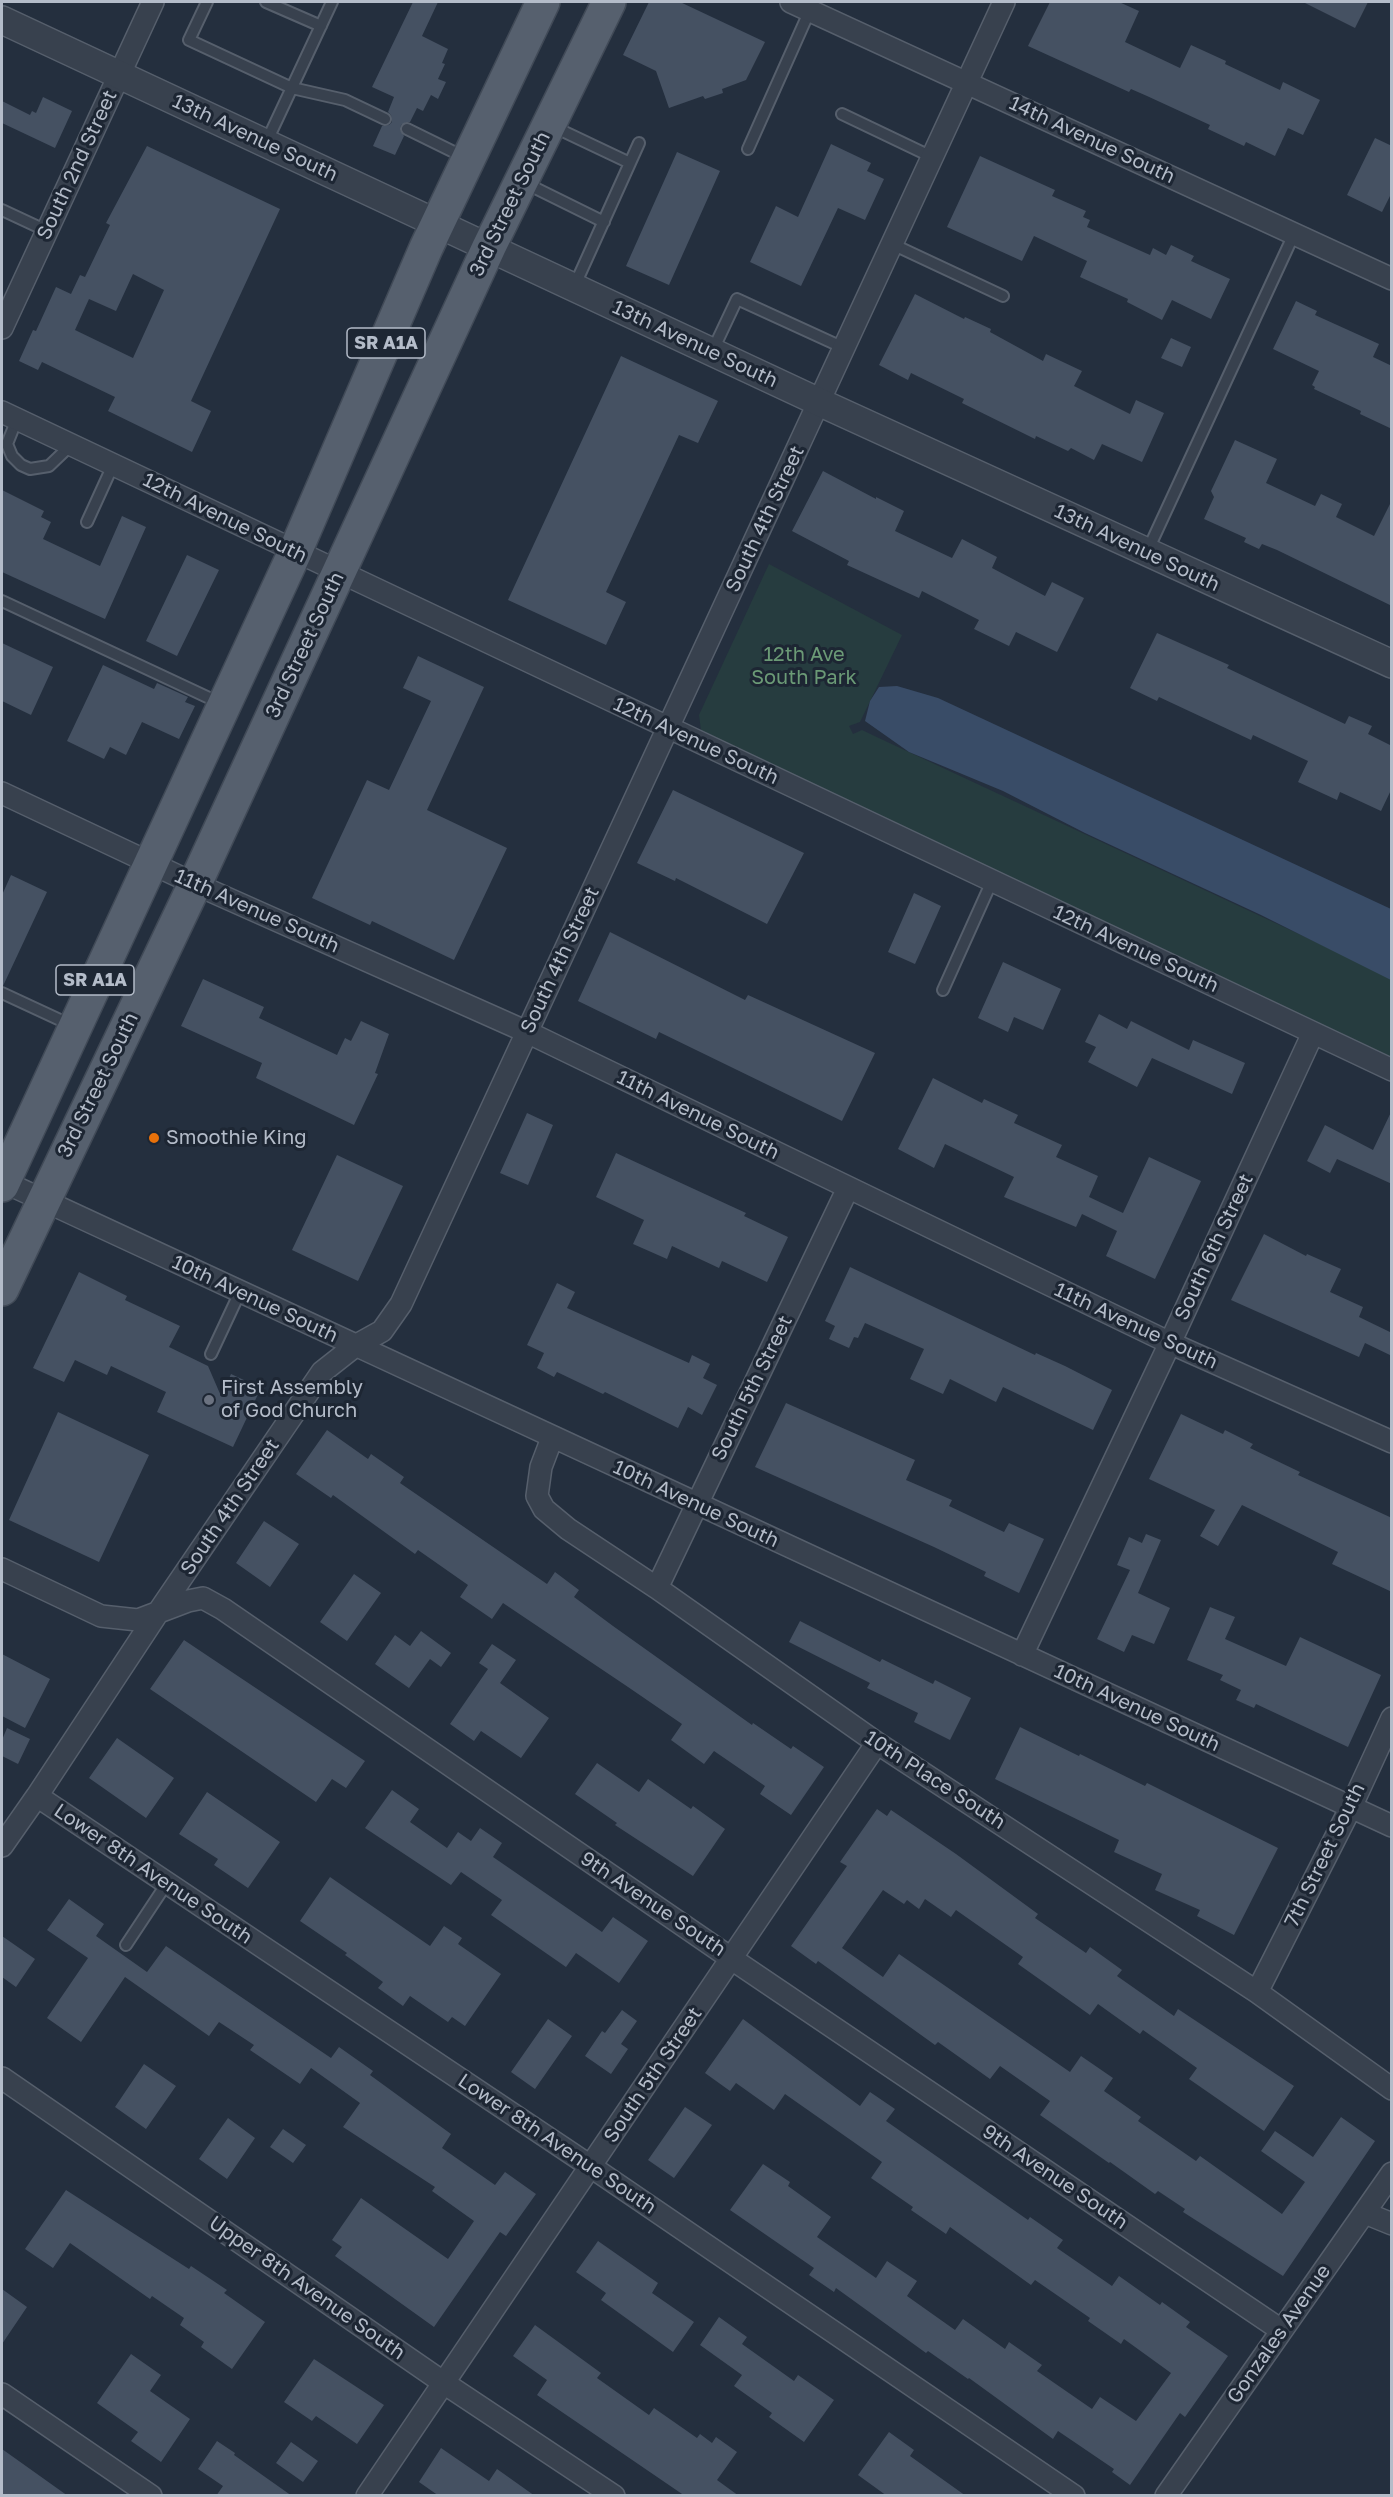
<!DOCTYPE html>
<html>
<head>
<meta charset="utf-8">
<style>
  body { margin:0 }
  #map { position:relative; width:1393px; height:2497px; overflow:hidden; background:#242f3e; font-family:"Golos Text",sans-serif }
  canvas { display:block }
  .frame { position:absolute; inset:0; border:3px solid #b4bcc9; pointer-events:none }
</style>
</head>
<body>
<div id="map">
<canvas width="1393" height="2497"></canvas>
<div class="frame"></div>
</div>
<script>
const context = document.querySelector('canvas').getContext('2d');
context.lineJoin = 'round';
function fillPath(path, color) {
  context.fillStyle = color;
  context.fill(path, 'evenodd');
}
function poly(rows) {
  const path = new Path2D();
  for (const r of rows) {
    path.moveTo(r[0], r[1]);
    for (let i = 2; i < r.length; i += 2) path.lineTo(r[i], r[i + 1]);
  }
  return path;
}
function trace(path, color, width, dash) {
  context.strokeStyle = color;
  context.lineWidth = width;
  context.lineCap = dash ? 'butt' : 'round';
  context.setLineDash(dash || []);
  context.stroke(path);
}
function drawText(font, color, halo, rows, align = 'center') {
  context.font = font + ' "Golos Text",sans-serif';
  context.lineWidth = 6;
  context.setLineDash([]);
  context.textBaseline = 'middle';
  context.strokeStyle = halo;
  context.fillStyle = color;
  for (const [text, x, y, turn = 0] of rows) {
    context.save();
    context.translate(x, y);
    context.rotate((+turn || 0) * Math.PI / 180);
    context.textAlign = isNaN(turn) ? turn : align;
    if (halo) context.strokeText(text, 0, 0);
    context.fillText(text, 0, 0);
    context.restore();
  }
}
const green = poly([
  [769,564,902,635,860,722,849,726,853,734,862,730,883,740,1391,977,1391,1063,702,738,699,715]
]);
const water = poly([
  [897,686,938,698,1391,909,1391,980,1261,915,1085,833,1003,791,909,752,865,721,870,701,879,687]
]);
const building = poly([
  [413,2,438,2,422,36,448,49,442,63,445,64,438,79,446,82,438,99,431,95,423,111,417,108,410,122,406,122,401,125,400,130,404,136,395,155,373,146,382,126,389,125,392,122,391,115,388,112,394,97,372,87],
  [649,2,680,2,765,42,746,80,722,89,723,93,705,99,703,96,669,108,656,71,623,55],
  [1050,2,1119,2,1139,11,1125,42,1180,68,1191,45,1226,61,1225,64,1280,90,1283,82,1320,100,1303,135,1288,128,1275,156,1246,142,1244,146,1208,129,1210,125,1147,96,1131,89,1129,92,1028,46],
  [1303,2,1368,2,1355,28],
  [43,97,72,111,55,148,2,123,2,101,30,115,32,111,36,113],
  [1375,138,1392,146,1392,192,1382,212,1347,195],
  [831,144,871,163,867,171,884,179,865,220,838,208,801,286,750,262,776,206,798,217],
  [147,146,280,209,191,401,211,411,192,452,108,411,115,397,42,362,38,370,19,361,33,330,36,331,56,287,71,294,80,275,85,277,110,225,106,223],
  [133,274,164,290,133,358,75,330,89,299,116,311],
  [677,152,720,171,669,285,626,266],
  [980,156,1055,190,1052,196,1086,211,1083,217,1090,220,1087,227,1150,255,1153,248,1166,255,1171,245,1194,256,1191,261,1230,279,1211,319,1172,300,1162,320,1127,302,1128,299,1080,277,1087,261,1034,236,1022,261,947,227],
  [915,294,964,319,965,317,991,329,990,332,1043,361,1046,354,1082,371,1074,386,1130,414,1136,400,1164,413,1142,462,1102,444,1094,460,1071,448,1068,451,1036,436,1035,439,962,403,964,399,911,373,908,380,879,365],
  [1296,301,1317,311,1315,315,1379,344,1373,357,1392,366,1392,429,1360,414,1361,411,1314,389,1315,387,1312,385,1319,371,1273,349],
  [1171,338,1191,347,1182,367,1161,358],
  [621,356,718,401,698,443,679,435,606,592,626,602,606,645,508,600],
  [1235,440,1277,459,1266,483,1315,506,1321,494,1342,504,1336,517,1374,536,1392,500,1392,606,1277,550,1262,544,1259,549,1244,542,1246,538,1204,519,1214,497,1211,491],
  [823,471,876,499,876,497,904,511,895,531,952,558,962,539,997,557,992,568,1045,596,1052,582,1084,598,1057,652,1016,632,1009,646,974,629,979,620,922,591,919,598,847,565,849,561,792,531],
  [2,490,44,511,41,517,51,522,43,539,100,566,122,516,146,527,105,619,2,572],
  [187,555,219,570,177,656,146,641],
  [1157,633,1229,665,1227,668,1345,724,1349,716,1372,726,1368,734,1392,746,1392,788,1381,811,1340,792,1337,800,1298,782,1308,761,1253,735,1251,740,1159,697,1157,701,1130,688],
  [2,643,53,667,31,715,2,701],
  [418,656,484,687,427,810,507,848,454,960,372,921,370,925,312,898,367,780,389,790,431,701,403,688],
  [103,665,154,689,157,683,188,697,185,702,195,706,179,739,142,722,126,755,110,747,104,759,67,741],
  [673,790,804,853,767,924,676,878,675,881,637,863],
  [11,875,47,892,3,986,2,895],
  [914,893,941,906,915,964,888,952],
  [610,932,745,1000,748,995,875,1053,842,1121,659,1032,656,1039,578,1001],
  [1003,962,1061,989,1043,1030,1014,1017,1008,1032,978,1018],
  [203,979,264,1007,259,1018,337,1055,345,1038,351,1041,361,1021,389,1034,375,1073,378,1074,354,1125,256,1078,262,1063,181,1026],
  [1099,1014,1127,1029,1131,1021,1189,1050,1193,1040,1245,1063,1232,1094,1152,1058,1137,1087,1088,1062,1096,1047,1085,1042],
  [933,1078,982,1103,984,1099,1018,1115,1014,1123,1062,1145,1056,1157,1098,1176,1089,1197,1123,1213,1149,1157,1201,1181,1155,1279,1106,1256,1117,1231,1082,1214,1076,1227,1004,1197,1014,1177,945,1144,934,1168,898,1149],
  [1392,1110,1392,1184,1337,1159,1330,1173,1307,1161,1325,1125,1373,1150],
  [527,1113,553,1125,528,1185,500,1173],
  [616,1153,746,1213,744,1216,788,1237,767,1282,722,1261,719,1268,672,1246,667,1259,633,1244,644,1220,596,1197],
  [337,1155,403,1186,358,1281,292,1250],
  [1264,1234,1306,1256,1307,1254,1341,1269,1330,1292,1363,1307,1359,1317,1392,1333,1392,1356,1365,1343,1359,1357,1231,1300],
  [850,1267,1035,1355,1036,1353,1065,1366,1112,1390,1093,1430,1003,1387,996,1402,950,1379,943,1394,910,1379,924,1349,865,1323,858,1338,854,1337,849,1348,829,1339,835,1326,825,1321],
  [79,1272,127,1296,125,1300,180,1326,169,1347,208,1366,221,1396,231,1374,261,1388,233,1447,157,1412,166,1392,111,1366,107,1375,75,1360,64,1382,33,1368],
  [557,1283,575,1292,567,1308,689,1363,692,1355,710,1364,703,1378,717,1385,702,1415,688,1407,678,1428,605,1392,603,1394,557,1372,554,1377,537,1368,544,1353,527,1345],
  [786,1403,915,1460,906,1480,952,1500,949,1506,1004,1532,1009,1523,1044,1539,1019,1593,984,1576,986,1572,934,1547,755,1467],
  [58,1412,149,1455,99,1562,9,1520],
  [1181,1414,1223,1434,1225,1430,1253,1444,1250,1448,1300,1472,1298,1475,1392,1518,1392,1592,1332,1564,1338,1552,1242,1505,1218,1546,1200,1536,1215,1510,1149,1479],
  [327,1430,368,1459,371,1454,404,1477,400,1483,547,1584,555,1572,579,1590,574,1597,613,1626,752,1725,753,1723,791,1749,793,1746,824,1767,791,1815,760,1794,765,1786,714,1751,704,1764,671,1740,682,1724,628,1687,503,1603,492,1619,460,1597,468,1585,418,1550,415,1554,333,1495,331,1498,296,1474],
  [264,1521,299,1544,270,1587,236,1563],
  [1146,1534,1161,1540,1138,1593,1170,1608,1154,1644,1132,1635,1124,1652,1097,1639,1130,1570,1117,1565,1129,1537,1142,1543],
  [354,1574,381,1593,347,1641,320,1622],
  [1210,1607,1235,1617,1225,1639,1286,1666,1300,1637,1381,1675,1348,1747,1256,1704,1254,1708,1236,1700,1241,1690,1220,1680,1223,1675,1187,1660],
  [800,1621,880,1662,882,1659,933,1684,935,1680,971,1698,950,1740,914,1722,918,1713,867,1688,870,1683,789,1642],
  [421,1631,451,1653,441,1667,430,1659,409,1688,375,1664,395,1635,410,1646],
  [184,1640,365,1761,346,1788,332,1779,316,1802,150,1689],
  [492,1644,516,1660,500,1683,549,1718,521,1758,481,1731,474,1741,450,1724,488,1669,479,1663],
  [2,1654,50,1679,25,1728,2,1716],
  [1020,1727,1079,1756,1080,1754,1145,1786,1147,1783,1278,1848,1234,1935,1197,1916,1200,1910,1155,1890,1162,1874,1114,1852,1119,1840,995,1779],
  [7,1728,30,1739,18,1764,2,1756,2,1740],
  [117,1738,174,1778,146,1818,89,1778],
  [597,1763,639,1792,648,1779,691,1809,693,1806,725,1829,693,1876,615,1825,617,1823,575,1794],
  [392,1790,419,1809,410,1822,447,1848,458,1832,471,1841,480,1828,502,1843,493,1857,602,1932,613,1917,648,1941,619,1983,576,1953,566,1967,491,1915,502,1900,461,1872,451,1885,365,1828],
  [207,1792,280,1842,248,1888,214,1865,218,1859,179,1834],
  [877,1809,887,1816,891,1810,956,1854,1038,1914,1035,1918,1086,1953,1090,1947,1122,1970,1117,1976,1174,2016,1178,2009,1294,2086,1264,2131,1189,2079,1197,2068,1143,2030,1140,2034,1098,2004,1090,2015,1018,1964,1023,1957,956,1910,951,1917,925,1899,919,1909,907,1900,904,1904,883,1890,842,1948,883,1977,899,1954,1070,2072,1081,2056,1113,2078,1104,2091,1141,2117,1138,2121,1196,2161,1200,2156,1282,2214,1305,2182,1261,2151,1275,2131,1313,2157,1341,2117,1375,2141,1283,2276,1183,2212,1185,2209,1158,2191,1155,2194,1110,2162,1109,2163,1040,2115,1050,2101,1000,2066,990,2079,938,2042,935,2045,818,1961,816,1964,791,1946,847,1866,840,1862],
  [330,1877,430,1946,444,1926,462,1938,458,1944,501,1974,465,2026,452,2017,448,2022,410,1996,403,2006,378,1988,383,1982,345,1955,347,1953,300,1921],
  [69,1899,104,1924,96,1936,147,1972,166,1946,331,2058,339,2047,373,2071,370,2075,451,2134,442,2148,495,2185,505,2172,536,2194,506,2236,500,2232,434,2327,335,2256,342,2247,332,2240,361,2198,448,2259,474,2221,432,2191,435,2187,343,2127,360,2103,311,2068,300,2084,250,2050,254,2045,219,2022,209,2036,125,1977,81,2042,47,2018,88,1958,47,1930],
  [2,1936,35,1959,16,1987,2,1977],
  [622,2010,637,2021,621,2044,628,2049,611,2074,585,2056,602,2031,605,2033],
  [548,2019,572,2036,535,2089,511,2072],
  [743,2019,860,2106,870,2092,895,2109,886,2121,1028,2220,1030,2217,1063,2240,1057,2248,1112,2286,1119,2276,1160,2305,1162,2302,1190,2322,1186,2327,1228,2356,1185,2417,1180,2413,1130,2485,1112,2472,1114,2469,1058,2431,1053,2439,969,2378,968,2379,928,2351,926,2353,836,2288,834,2292,809,2275,814,2268,730,2210,763,2164,790,2182,788,2186,831,2217,817,2237,876,2278,887,2261,917,2281,907,2296,955,2330,963,2319,1005,2349,1009,2342,1042,2365,1037,2371,1092,2409,1100,2397,1136,2421,1171,2373,1124,2339,1121,2344,1088,2321,1090,2318,1035,2280,1031,2285,950,2227,946,2234,911,2210,913,2207,871,2178,882,2162,785,2094,774,2110,736,2083,730,2091,705,2073],
  [144,2064,176,2086,146,2129,115,2107],
  [685,2107,712,2125,674,2178,648,2160],
  [228,2118,255,2138,227,2179,199,2159],
  [283,2129,306,2145,293,2163,270,2147],
  [66,2190,189,2269,191,2266,227,2290,224,2293,265,2322,232,2369,201,2347,204,2342,180,2325,184,2318,152,2296,150,2299,70,2243,53,2268,25,2249],
  [598,2241,658,2283,652,2293,694,2322,673,2352,601,2300,606,2293,576,2272],
  [2,2289,27,2307,2,2344],
  [719,2317,747,2337,742,2344,794,2381,798,2375,834,2400,804,2442,769,2417,772,2413,734,2386,742,2375,700,2345],
  [535,2325,601,2373,597,2378,649,2415,654,2408,697,2438,700,2434,712,2443,716,2437,737,2452,717,2480,739,2496,685,2496,537,2395,547,2380,513,2356],
  [131,2354,161,2375,150,2391,190,2419,161,2462,131,2441,138,2432,97,2403],
  [314,2359,384,2405,357,2444,316,2416,312,2421,284,2402],
  [889,2432,914,2450,910,2456,966,2496,887,2496,858,2475],
  [217,2441,235,2453,234,2455,292,2496,216,2496,223,2486,198,2469],
  [291,2442,318,2461,303,2482,276,2463],
  [441,2448,489,2481,497,2469,535,2496,439,2496,419,2482],
  [2,2449,68,2496,2,2496]
]);
const service = poly([
  [207,2,189,40,292,88,345,100,385,119],
  [266,2,321,26],
  [842,114,932,157],
  [552,126,630,163],
  [407,129,466,158],
  [266,143,332,2],
  [748,149,810,10],
  [523,182,604,222],
  [2,210,47,231],
  [892,244,1003,296],
  [574,287,639,143],
  [712,352,737,299,844,348],
  [17,419,7,444,12,456,21,465,30,469,49,466,71,445],
  [87,522,113,465],
  [1147,552,1294,234],
  [2,601,222,704],
  [943,990,992,881],
  [2,993,73,1026],
  [211,1354,240,1292],
  [126,1945,167,1883]
]);
const minor = poly([
  [791,2,1392,279],
  [2,328,153,2],
  [2,412,1392,1070],
  [2,793,195,884,527,1032,1170,1343,1392,1442],
  [2,1181,1392,1826],
  [552,1438,541,1467,537,1496,544,1509,568,1529,657,1588,877,1743,1257,1992,1392,2089],
  [2,1569,101,1616,138,1620,188,1601,203,1598,223,1609,732,1959,1281,2330],
  [657,1588,848,1188],
  [1022,1655,1170,1343,1313,1033],
  [37,1796,590,2166,1074,2496],
  [2,1846,37,1796,159,1611,322,1372,355,1346,382,1331,401,1304,1004,2],
  [1257,1992,1351,1807,1392,1718],
  [2,2078,444,2383,614,2496],
  [1365,2213,1392,2224],
  [2,2394,151,2496],
  [367,2496,877,1743],
  [1166,2496,1392,2173]
]);
const tertiary = poly([
  [2,20,819,402,1392,664]
]);
const primary = poly([
  [2,1185,295,552,426,248,543,2],
  [2,1289,195,884,489,247,609,2]
]);
const markers = [
  [154,1138,6,"#e8710a"],
  [209,1400,6,"#6b7280"]
];
const shields = [
  [386,343,78],
  [95,980,78]
];
const shieldNames = [
  ["SR A1A",386,343],
  ["SR A1A",95,980]
];
const streetNames = [
  ["13th Avenue South",255,138,25],
  ["14th Avenue South",1092,140,25],
  ["South 2nd Street",77,165,-65],
  ["3rd Street South",510,204,-64],
  ["13th Avenue South",695,344,25],
  ["12th Avenue South",225,518,26],
  ["South 4th Street",765,519,-65],
  ["13th Avenue South",1137,548,25],
  ["3rd Street South",305,645,-65],
  ["12th Avenue South",696,741,25],
  ["11th Avenue South",257,911,24],
  ["12th Avenue South",1136,949,25],
  ["South 4th Street",560,960,-65],
  ["3rd Street South",98,1085,-64],
  ["11th Avenue South",698,1115,26],
  ["South 6th Street",1214,1247,-65],
  ["10th Avenue South",255,1299,25],
  ["11th Avenue South",1136,1326,25],
  ["South 5th Street",752,1388,-64],
  ["10th Avenue South",696,1504,25],
  ["South 4th Street",230,1507,-56],
  ["10th Avenue South",1137,1708,25],
  ["10th Place South",935,1780,33],
  ["7th Street South",1325,1855,-64],
  ["Lower 8th Avenue South",153,1874,34],
  ["9th Avenue South",653,1904,34],
  ["South 5th Street",653,2075,-56],
  ["Lower 8th Avenue South",557,2144,34],
  ["9th Avenue South",1055,2177,34],
  ["Upper 8th Avenue South",307,2288,35],
  ["Gonzales Avenue",1279,2334,-55]
];
const parkNames = [
  ["12th Ave",804,655],
  ["South Park",804,678]
];
const poiNames = [
  ["Smoothie King",166,1138],
  ["First Assembly",221,1388],
  ["of God Church",221,1411]
];
fillPath(green, '#263c3f');
fillPath(water, '#394c67');
fillPath(building, '#455162');
trace(service, '#565f6c', 14);
trace(minor, '#565f6c', 24);
trace(tertiary, '#565f6c', 30);
trace(primary, '#414a57', 36);
trace(service, '#38414e', 10);
trace(minor, '#38414e', 21);
trace(tertiary, '#38414e', 27);
trace(primary, '#56606e', 33);
for (const [x, y, r, color] of markers) {
  const dot = new Path2D();
  dot.arc(x, y, r, 0, 2 * Math.PI);
  context.fillStyle = color;
  context.fill(dot);
  trace(dot, '#1d2633', 2);
}
for (const [x, y, w] of shields) {
  const box = new Path2D();
  box.roundRect(x - w / 2, y - 15, w, 30, 4.5);
  context.fillStyle = '#1d2633';
  context.fill(box);
  trace(box, '#b4bcc9', 1.5);
}
drawText('bold 18px', '#b4bcc9', null, shieldNames);
drawText('20px', '#b4bcc9', '#1d2633', streetNames);
drawText('20px', '#6b9a76', '#1d2633', parkNames);
drawText('20px', '#b4bcc9', '#1d2633', poiNames, 'left');
</script>
</body>
</html>
